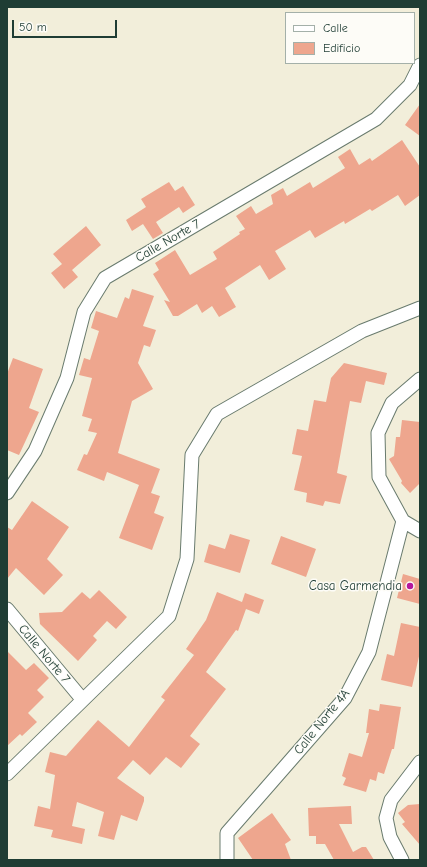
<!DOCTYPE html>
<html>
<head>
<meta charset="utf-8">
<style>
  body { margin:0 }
  #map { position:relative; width:427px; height:867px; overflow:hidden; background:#f2eeda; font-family:"Comic Neue",sans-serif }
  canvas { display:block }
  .frame { position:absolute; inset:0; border:8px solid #1f3d34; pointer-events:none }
  .legend { position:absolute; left:285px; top:12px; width:130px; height:52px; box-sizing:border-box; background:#fdfcf7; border:1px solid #a4b0a9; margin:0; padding:5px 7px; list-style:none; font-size:12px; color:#1f3d34 }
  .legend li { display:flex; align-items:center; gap:8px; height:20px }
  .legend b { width:20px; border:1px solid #a4b0a9 }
  .scale { position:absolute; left:12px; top:20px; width:105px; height:18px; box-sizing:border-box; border:2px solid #1f3d34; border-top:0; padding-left:5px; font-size:12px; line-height:14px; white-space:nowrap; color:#1f3d34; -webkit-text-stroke:3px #fdfcf7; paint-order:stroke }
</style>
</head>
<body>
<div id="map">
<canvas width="427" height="867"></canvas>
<div class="frame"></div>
<ul class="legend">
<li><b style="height:5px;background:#fff"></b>Calle</li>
<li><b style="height:11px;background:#eea68e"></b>Edificio</li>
</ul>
<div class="scale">50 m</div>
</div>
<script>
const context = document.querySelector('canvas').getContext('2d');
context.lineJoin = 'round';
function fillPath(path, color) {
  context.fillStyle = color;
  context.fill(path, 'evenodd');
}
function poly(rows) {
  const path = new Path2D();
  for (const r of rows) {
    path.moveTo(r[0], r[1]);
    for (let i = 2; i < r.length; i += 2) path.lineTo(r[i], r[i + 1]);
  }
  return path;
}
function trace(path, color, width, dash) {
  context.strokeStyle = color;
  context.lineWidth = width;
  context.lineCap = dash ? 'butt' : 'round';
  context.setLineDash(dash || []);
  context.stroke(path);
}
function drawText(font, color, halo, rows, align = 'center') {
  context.font = font + ' "Comic Neue",sans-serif';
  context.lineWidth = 3;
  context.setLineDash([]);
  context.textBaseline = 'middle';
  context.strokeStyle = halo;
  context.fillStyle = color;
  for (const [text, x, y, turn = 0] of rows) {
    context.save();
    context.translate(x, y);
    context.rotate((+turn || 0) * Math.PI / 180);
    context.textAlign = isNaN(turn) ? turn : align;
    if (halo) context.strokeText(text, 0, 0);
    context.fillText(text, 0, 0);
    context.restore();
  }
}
const building = poly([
  [420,104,420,136,405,125],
  [402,140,420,167,420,195,405,206,398,195,372,211,370,209,345,224,344,221,315,238,310,230,275,251,286,269,269,280,260,265,225,288,236,307,219,317,212,306,202,313,197,304,178,316,173,316,164,300,170,302,153,274,159,270,155,263,175,250,190,275,217,259,213,252,240,234,239,232,245,229,236,216,251,206,256,214,273,204,271,195,283,188,287,196,310,182,313,188,345,168,338,157,350,149,359,165,370,158,372,161],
  [169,182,175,191,183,186,195,205,183,213,179,207,156,222,163,233,153,239,143,224,132,231,126,220,146,207,141,199],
  [86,226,101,245,72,270,78,277,64,289,51,273,62,264,53,254],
  [132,289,154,296,143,326,156,330,150,347,144,345,138,363,153,389,132,401,118,453,160,469,151,493,160,496,154,513,164,517,152,550,119,538,139,485,107,472,104,481,77,470,84,454,87,455,97,433,88,431,92,419,82,416,92,378,79,375,84,358,90,360,99,331,91,328,96,311,117,318,125,297,129,299],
  [13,358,43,369,29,408,39,412,19,455,7,450,7,374],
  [344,363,387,373,384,385,366,381,361,403,350,401,337,473,347,476,340,504,325,501,323,506,306,502,307,493,294,490,302,456,292,454,297,429,308,431,314,400,326,402,331,378],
  [402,420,420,422,420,483,410,493,401,483,402,481,389,459,394,456,396,437,400,437],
  [32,501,69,527,47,559,63,575,44,595,16,568,7,579,7,527,12,530],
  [230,534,250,540,240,573,204,562,209,544,225,549],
  [281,536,316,549,306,577,271,564],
  [403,574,420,579,420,604,397,598],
  [99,590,127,617,116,629,107,621,93,636,97,640,78,661,40,624,39,613,62,612,82,592,90,599],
  [217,592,242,602,245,593,264,600,259,614,246,609,238,631,236,630,206,672,226,689,190,736,200,744,181,768,166,757,150,775,133,760,117,778,144,797,144,801,137,821,121,815,114,840,98,836,104,812,77,802,72,826,85,829,82,844,51,837,53,830,34,826,38,806,50,809,55,775,45,772,50,752,66,756,98,720,129,747,165,700,161,697,194,655,186,649,206,620],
  [401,623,420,627,420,652,412,687,381,680,387,654,394,656],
  [7,651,26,670,34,663,49,678,37,690,44,697,28,713,37,722,22,736,20,734,7,746],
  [380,704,401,707,394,749,392,749,384,774,378,772,376,781,370,779,366,792,343,785,346,778,342,776,349,753,362,757,369,733,366,733,369,709,379,711],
  [420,804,420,845,402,824,405,822,398,813,408,805],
  [351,806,352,824,339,824,353,852,362,847,366,847,374,860,334,860,325,844,316,844,316,836,309,836,308,808],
  [272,813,291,840,285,844,291,860,253,860,238,838]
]);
const street = poly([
  [420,379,392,403,378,433,379,477,403,521,420,531],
  [7,493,35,451,67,378,84,312,105,278,376,119,410,85,420,65],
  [7,609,82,699],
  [7,774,169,616,187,559,192,455,217,414,362,331,420,308],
  [227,860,227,833,345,698,369,652,403,521],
  [402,860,390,837,386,818,391,800,420,762]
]);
const markers = [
  [410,586,4,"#b5179e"]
];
const streetNames = [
  ["Calle Norte 7",168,241,-30],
  ["Calle Norte 7",44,654,50],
  ["Calle Norte 4A",322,722,-51]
];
const poiNames = [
  ["Casa Garmendia",402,586]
];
fillPath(building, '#eea68e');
trace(street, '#697b6e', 15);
trace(street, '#fff', 13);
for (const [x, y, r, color] of markers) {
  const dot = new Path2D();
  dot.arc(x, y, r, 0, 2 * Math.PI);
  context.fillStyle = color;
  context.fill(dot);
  trace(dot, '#fdfcf7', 1.5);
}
drawText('13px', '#1f3d34', '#fdfcf7', streetNames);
drawText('13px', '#1f3d34', '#fdfcf7', poiNames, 'right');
</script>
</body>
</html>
